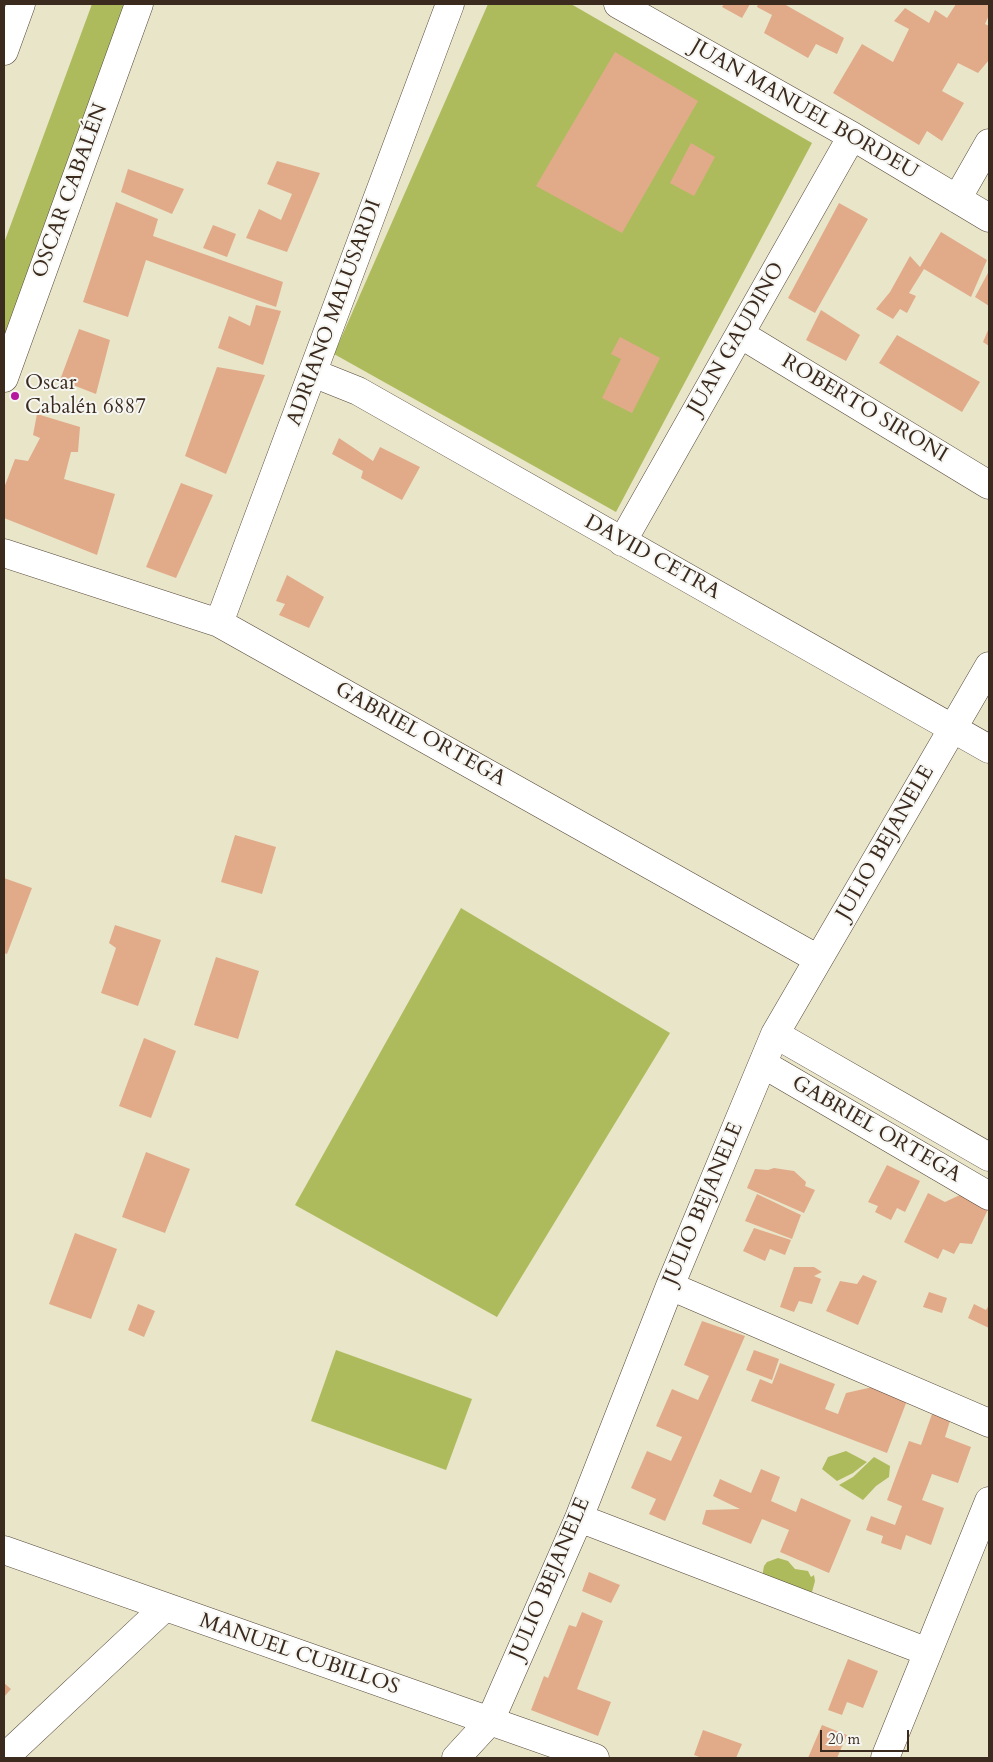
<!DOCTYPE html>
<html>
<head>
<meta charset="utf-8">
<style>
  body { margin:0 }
  #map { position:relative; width:993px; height:1762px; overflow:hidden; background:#e9e5c9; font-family:Cardo,serif }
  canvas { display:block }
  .frame { position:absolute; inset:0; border:5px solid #3b2a1e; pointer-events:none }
  .scale { position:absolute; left:820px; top:1730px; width:89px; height:22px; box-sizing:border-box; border:2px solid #3b2a1e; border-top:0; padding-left:6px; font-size:15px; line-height:18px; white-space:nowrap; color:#3b2a1e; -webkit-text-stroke:4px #f6f6f2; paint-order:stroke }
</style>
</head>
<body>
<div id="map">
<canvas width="993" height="1762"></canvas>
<div class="frame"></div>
<div class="scale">20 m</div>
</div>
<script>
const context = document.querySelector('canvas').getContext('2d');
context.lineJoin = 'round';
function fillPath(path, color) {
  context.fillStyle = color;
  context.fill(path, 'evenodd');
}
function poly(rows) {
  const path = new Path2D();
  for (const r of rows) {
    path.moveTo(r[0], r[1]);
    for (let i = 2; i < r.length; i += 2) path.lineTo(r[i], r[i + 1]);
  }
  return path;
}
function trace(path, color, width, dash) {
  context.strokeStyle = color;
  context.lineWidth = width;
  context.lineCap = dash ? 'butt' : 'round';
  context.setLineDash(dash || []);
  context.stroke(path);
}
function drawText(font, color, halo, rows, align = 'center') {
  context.font = font + ' Cardo,serif';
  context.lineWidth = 4;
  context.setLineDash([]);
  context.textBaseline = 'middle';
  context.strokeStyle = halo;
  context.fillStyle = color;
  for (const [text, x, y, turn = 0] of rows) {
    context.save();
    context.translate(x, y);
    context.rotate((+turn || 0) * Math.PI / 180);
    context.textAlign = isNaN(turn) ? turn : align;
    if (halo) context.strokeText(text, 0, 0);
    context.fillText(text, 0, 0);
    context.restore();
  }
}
const green = poly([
  [92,4,131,4,4,353,4,243],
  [488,4,571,4,812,143,616,512,334,354],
  [461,908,670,1033,497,1317,295,1205],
  [336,1350,472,1399,446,1470,311,1421],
  [846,1451,867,1462,853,1473,837,1481,822,1469,828,1457],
  [874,1457,890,1466,889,1477,876,1486,863,1500,839,1485,853,1477],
  [778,1558,788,1561,795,1569,808,1571,811,1577,814,1575,815,1581,812,1592,807,1595,762,1577,764,1566,767,1562]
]);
const building = poly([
  [724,4,750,4,742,18,722,7],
  [758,4,784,4,844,38,837,54,816,44,808,58,764,33,772,15,757,7],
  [956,4,989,4,989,15,985,24,989,26,989,60,978,73,958,63,942,91,964,103,942,141,927,131,919,145,833,93,862,44,893,62,909,29,894,21,905,8,929,23,935,10,947,18],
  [615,52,698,101,622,233,536,186],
  [691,143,715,157,694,196,670,183],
  [277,161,320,173,287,252,246,238,259,209,281,220,292,194,267,184],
  [128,169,184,189,172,214,121,192],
  [116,202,158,219,153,236,283,282,276,307,146,260,128,317,83,302],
  [839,203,868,219,815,313,788,298],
  [213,225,236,234,227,257,203,248],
  [941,232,987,260,971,297,924,269,909,293,916,296,907,313,900,309,893,319,876,309,890,292,910,256,920,267],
  [989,271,989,306,975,297],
  [256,305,281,311,263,365,218,348,229,316,250,326],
  [821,310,860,335,846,361,806,340],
  [989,328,989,346,983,342],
  [79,329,110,340,96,394,60,380],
  [897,335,980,382,962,412,879,363],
  [620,337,660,358,632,413,602,398,621,359,611,354],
  [217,367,265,375,226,474,185,456],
  [37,414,80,427,78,452,71,452,64,479,115,494,97,555,4,518,4,488,15,459,28,461,40,438,33,435],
  [339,438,373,461,380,447,420,467,402,500,361,478,363,471,332,454],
  [181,483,213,495,176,578,146,567],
  [287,575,324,597,309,628,279,615,285,604,276,601],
  [235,835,276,847,262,894,221,882],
  [4,878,32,888,7,954,4,953],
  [115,925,161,940,138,1006,101,993,116,948,109,943],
  [216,957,259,971,238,1039,194,1025],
  [144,1038,176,1051,151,1118,119,1106],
  [146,1152,190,1169,165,1233,122,1217],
  [887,1165,920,1181,905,1212,897,1208,891,1220,875,1212,878,1206,868,1202],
  [774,1168,794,1171,806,1182,805,1186,815,1190,804,1213,747,1188,755,1169,768,1170],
  [928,1193,945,1202,962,1194,989,1207,972,1244,960,1243,954,1254,943,1249,938,1259,904,1242],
  [757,1194,801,1215,792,1239,745,1221],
  [754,1228,791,1240,785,1255,770,1249,765,1261,743,1251],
  [75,1233,117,1249,91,1319,49,1304],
  [794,1267,814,1267,822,1272,814,1276,821,1279,812,1304,799,1301,794,1312,780,1307],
  [863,1275,877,1281,858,1325,826,1311,840,1281,857,1284],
  [929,1292,947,1298,942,1313,923,1307],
  [138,1304,155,1311,144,1337,128,1330],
  [974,1304,986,1310,989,1305,989,1328,968,1318],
  [702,1321,745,1336,665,1521,649,1514,656,1499,631,1488,647,1451,671,1461,682,1437,656,1426,672,1389,698,1400,709,1376,684,1365],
  [754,1350,779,1359,772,1380,746,1370],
  [780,1363,835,1384,825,1409,838,1414,846,1393,877,1386,908,1398,887,1453,751,1401,760,1379,772,1384],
  [932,1414,950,1421,945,1437,971,1447,958,1483,932,1474,922,1500,944,1508,931,1545,906,1535,901,1550,881,1543,883,1536,866,1530,871,1516,895,1525,902,1506,887,1500,909,1441,921,1445],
  [761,1469,780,1477,771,1501,796,1512,801,1498,851,1520,829,1573,780,1552,789,1530,762,1519,751,1544,702,1524,706,1510,740,1509,713,1496,720,1479,751,1493],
  [589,1572,620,1585,611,1603,582,1591],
  [582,1612,603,1621,577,1689,611,1702,598,1736,531,1710,544,1676,548,1678,569,1625,576,1627],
  [848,1659,878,1671,863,1708,847,1702,842,1715,828,1710],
  [4,1683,11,1689,4,1697],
  [822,1725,847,1735,837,1758,808,1758],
  [703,1730,742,1744,736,1758,702,1758,694,1755]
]);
const street = poly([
  [618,4,852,136,989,218],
  [4,51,21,4],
  [957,199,989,143],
  [740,334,989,485],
  [313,373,358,391,989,749],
  [4,378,139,4],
  [622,542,852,136],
  [4,553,219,623,818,959],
  [219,623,450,4],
  [775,1034,989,1157],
  [763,1064,989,1196],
  [670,1286,989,1423],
  [579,1518,928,1652],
  [4,1550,595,1758],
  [4,1758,164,1608],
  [456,1758,490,1721,579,1518,670,1286,775,1034,989,666],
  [885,1758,989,1501]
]);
const markers = [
  [15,396,5,"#b5179e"]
];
const streetNames = [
  ["JUAN MANUEL BORDEU",804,110,30],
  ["OSCAR CABALÉN",71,191,-70],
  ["ADRIANO MALUSARDI",335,313,-70],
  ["JUAN GAUDINO",737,339,-60],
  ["ROBERTO SIRONI",864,409,31],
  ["DAVID CETRA",652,558,29],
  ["GABRIEL ORTEGA",420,735,29],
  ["JULIO BEJANELE",886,843,-60],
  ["GABRIEL ORTEGA",876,1130,30],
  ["JULIO BEJANELE",704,1204,-67],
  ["JULIO BEJANELE",551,1579,-67],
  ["MANUEL CUBILLOS",299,1655,19]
];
const poiNames = [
  ["Oscar",25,384],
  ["Cabalén 6887",25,408]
];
fillPath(green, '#aebb5d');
fillPath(building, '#e1ab8a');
trace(street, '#554638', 29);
trace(street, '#fff', 28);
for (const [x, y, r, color] of markers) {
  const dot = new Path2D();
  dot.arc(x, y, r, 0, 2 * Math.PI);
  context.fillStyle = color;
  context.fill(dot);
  trace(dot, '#f6f6f2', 2);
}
drawText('21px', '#3b2a1e', '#f6f6f2', streetNames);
drawText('21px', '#3b2a1e', '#f6f6f2', poiNames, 'left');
</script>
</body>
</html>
